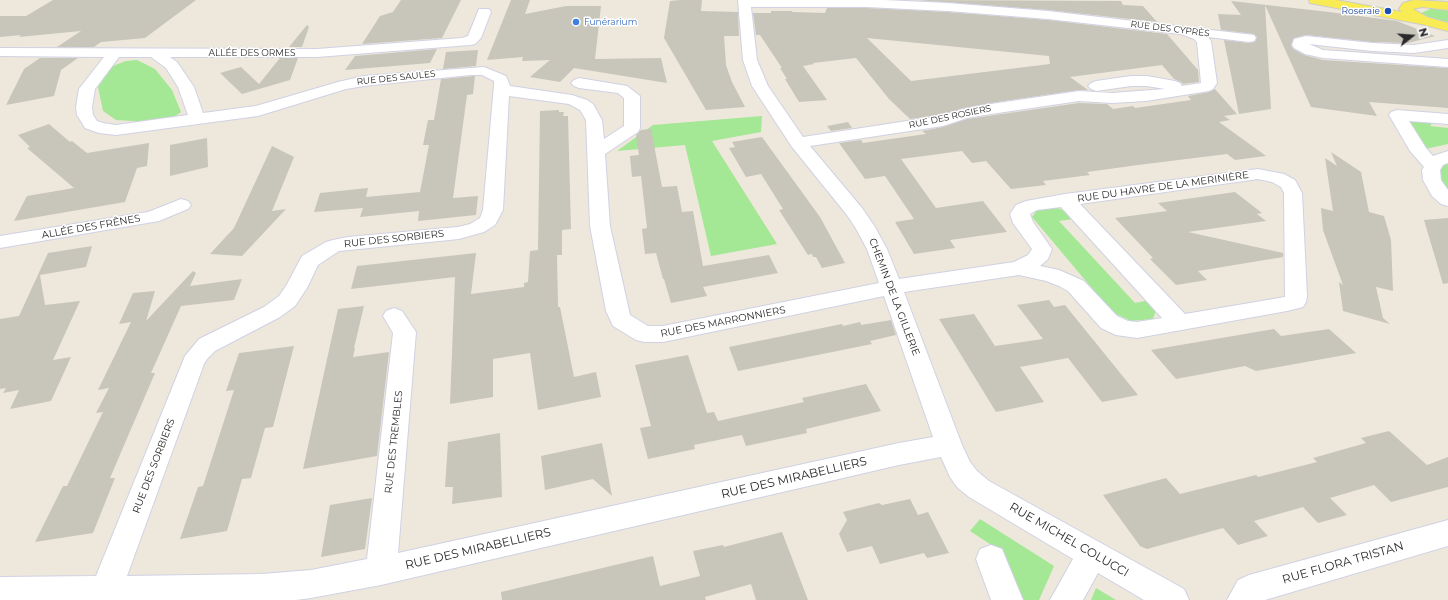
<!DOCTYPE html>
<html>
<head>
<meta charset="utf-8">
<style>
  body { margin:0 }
  #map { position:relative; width:1448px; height:600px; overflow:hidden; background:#ede8db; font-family:Montserrat,sans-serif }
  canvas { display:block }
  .north { position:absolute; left:1392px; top:16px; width:40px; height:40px; -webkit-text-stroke:3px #fff; paint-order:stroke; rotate:73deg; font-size:11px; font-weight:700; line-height:16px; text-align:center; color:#2a2a2a }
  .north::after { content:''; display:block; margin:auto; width:14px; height:18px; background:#2a2a2a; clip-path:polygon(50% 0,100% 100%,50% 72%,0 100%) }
</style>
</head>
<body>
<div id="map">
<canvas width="1448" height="600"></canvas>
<div class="north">N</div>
</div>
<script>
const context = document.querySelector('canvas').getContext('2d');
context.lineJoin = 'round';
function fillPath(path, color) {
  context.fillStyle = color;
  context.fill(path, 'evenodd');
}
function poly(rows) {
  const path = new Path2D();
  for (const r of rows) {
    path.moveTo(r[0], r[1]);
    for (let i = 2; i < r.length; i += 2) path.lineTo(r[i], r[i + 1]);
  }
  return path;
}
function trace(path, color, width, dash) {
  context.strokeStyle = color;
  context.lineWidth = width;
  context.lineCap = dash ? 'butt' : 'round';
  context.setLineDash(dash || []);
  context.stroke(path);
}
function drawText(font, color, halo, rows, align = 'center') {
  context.font = font + ' Montserrat,sans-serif';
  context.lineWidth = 3;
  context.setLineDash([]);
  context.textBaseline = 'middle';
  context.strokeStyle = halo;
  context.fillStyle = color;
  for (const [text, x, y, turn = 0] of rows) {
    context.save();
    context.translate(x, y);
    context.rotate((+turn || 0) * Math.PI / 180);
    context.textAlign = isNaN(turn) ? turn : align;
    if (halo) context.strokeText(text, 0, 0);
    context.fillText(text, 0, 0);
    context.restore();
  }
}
const green = poly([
  [1435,7,1448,9,1448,22,1430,18,1421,13],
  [137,60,155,69,172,90,181,112,177,115,168,119,150,122,116,120,103,111,98,87,113,66,126,61],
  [762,116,761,132,712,141,777,244,711,256,685,145,617,151,653,125],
  [1417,121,1433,122,1430,126,1448,128,1448,144,1425,149,1410,126,1411,122],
  [1448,162,1448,194,1437,174,1442,164],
  [1056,207,1067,212,1073,219,1059,221,1135,303,1150,300,1157,307,1153,319,1131,321,1112,312,1032,217,1037,210],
  [980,519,1054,566,1039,600,1023,600,999,550,970,531],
  [1096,588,1116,600,1091,600]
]);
const building = poly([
  [53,0,196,0,145,38,101,42,94,47,57,47,81,31,19,37,21,35,0,37,0,16,26,16],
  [401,0,461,0,442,38,362,44,380,16,393,12],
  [511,0,530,0,525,14,566,6,601,6,595,59,661,58,667,83,574,68,560,82,530,77,550,60,522,61,523,57,487,60],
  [680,0,702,0,701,11,738,12,739,36,724,36,726,65,732,82,745,107,706,110,664,38,670,1],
  [916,0,1121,1,1123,5,1143,6,1157,22,1048,10],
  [1231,1,1329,12,1397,21,1435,36,1408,43,1372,42,1306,35,1294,38,1291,45,1293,49,1304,55,1323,60,1448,68,1448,108,1369,102,1377,116,1311,107,1265,5,1271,109,1239,114,1224,40,1249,43,1255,42,1257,37,1254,34,1221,30,1218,14,1241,15],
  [827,8,867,8,948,12,1048,20,1167,34,1198,70,1199,82,1183,84,1181,82,1174,79,1162,65,1070,77,1088,90,1079,90,991,103,964,108,940,115,910,119,889,99,856,58,813,63,814,64,803,66,827,100,799,102,785,79,787,79,780,68,782,68,760,35,756,35,753,13,771,13,771,11,792,11,792,12,825,13],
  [867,38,1049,56,1050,64,911,81],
  [307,25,309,27,302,47,289,47],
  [437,49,430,63,345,70,355,56],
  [478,50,476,66,443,69,446,52],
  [40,58,78,58,61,70,54,96,6,105,24,69],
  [280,58,298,58,290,80,242,94,220,73,241,67,259,84],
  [475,76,473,94,467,95,453,198,478,196,476,215,418,221,419,211,360,217,363,208,314,212,320,193,368,188,366,197,420,192,429,145,423,145,428,120,434,120,441,79],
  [1215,89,1237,114,1224,116,1230,120,1219,122,1266,156,1235,160,1227,154,1138,165,1087,172,1090,175,1043,181,1046,185,1011,189,986,161,972,163,962,151,901,159,936,208,983,201,1007,232,950,240,955,248,914,254,895,222,914,219,885,176,865,179,839,143,861,140,863,143,926,134,922,131,943,127,967,119,1079,103,1107,104,1113,109,1133,106,1135,108,1191,100,1188,96,1209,92],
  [559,110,559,112,564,112,563,116,568,116,571,229,562,230,562,255,557,255,558,307,560,307,574,377,596,372,601,397,538,410,530,353,493,359,493,397,450,404,455,277,351,289,357,266,476,253,471,294,524,287,524,283,528,282,530,251,538,250,540,111],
  [848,122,852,128,831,131,827,126],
  [49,124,70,142,72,141,87,153,149,143,147,166,137,168,125,202,14,221,27,196,74,188,27,148,30,147,18,135],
  [651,129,662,187,677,186,682,212,693,211,703,266,769,255,778,273,703,287,707,296,671,303,664,279,663,279,656,253,645,254,642,229,647,228,641,176,632,177,630,156,639,155,636,135,641,130],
  [762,137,820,217,845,263,822,268,816,257,813,257,812,254,808,255,779,210,783,209,761,174,746,177,729,148,735,147,732,142],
  [207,138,208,167,170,176,170,145],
  [272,146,294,157,272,211,286,209,242,256,210,254,234,228],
  [1331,152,1361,172,1369,212,1384,216,1391,240,1393,291,1376,287,1383,318,1390,324,1343,311,1339,282,1343,285,1323,230,1321,208,1333,211,1325,158,1337,166],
  [1235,192,1262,213,1257,214,1266,221,1188,232,1283,253,1283,257,1198,271,1207,280,1176,285,1150,259,1153,258,1115,218,1167,211,1158,203],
  [1448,218,1448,283,1443,284,1424,220],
  [92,246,86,267,40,275,45,305,80,301,53,360,71,357,51,401,10,409,19,390,3,393,6,388,0,389,0,319,19,316,48,253],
  [193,271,196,273,190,286,242,279,234,300,181,306,151,373,155,373,110,478,115,478,93,533,35,542,63,486,67,486,103,412,96,413,109,388,98,390,131,322,119,324,133,293,155,291,146,321],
  [1049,300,1054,307,1065,305,1138,395,1102,402,1068,358,1020,367,1044,402,996,412,939,319,974,314,995,346,1043,339,1017,305],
  [364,306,354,348,355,348,353,357,389,352,377,456,303,469,338,309],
  [891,320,896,335,870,341,872,344,738,371,729,347,842,324,843,326,860,322,861,325],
  [1274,329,1281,336,1329,329,1356,353,1256,371,1245,366,1176,379,1151,350],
  [294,346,273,427,265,428,251,478,242,479,227,531,180,539,198,487,203,486,234,390,226,391,239,353],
  [688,355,707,413,714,412,718,421,804,402,802,398,866,384,881,411,806,429,807,433,746,446,742,435,694,445,695,449,648,459,640,428,651,426,635,365],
  [1389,431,1427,465,1448,457,1448,487,1391,502,1374,485,1330,498,1347,515,1318,523,1303,507,1254,521,1268,536,1238,545,1223,528,1147,549,1140,546,1103,495,1166,478,1180,494,1256,475,1258,477,1317,462,1313,458,1366,443,1361,438],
  [500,433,502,497,452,504,453,487,445,487,448,442],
  [602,443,612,496,593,479,545,490,541,456],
  [372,498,365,549,321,557,330,505],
  [910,499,918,515,928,512,949,553,927,558,924,553,880,564,872,546,847,552,839,534,847,520,843,512,879,503,882,505],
  [782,532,808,600,756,600,751,584,705,597,706,600,502,600,501,592,653,556,660,586,700,576,693,551,723,545,724,547]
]);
const minor = poly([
  [738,0,884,0,948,3,1048,11,1254,35,1256,38,1254,41,1249,42,1208,37,1211,41,1217,83,1213,89,1209,91,1146,101,1112,103,1079,101,991,114,967,118,943,126,810,146,862,208,875,227,887,249,899,279,1014,262,1028,255,1032,249,1013,223,1010,214,1016,205,1026,201,1065,194,1258,169,1284,174,1295,180,1302,193,1307,296,1306,302,1303,307,1287,311,1137,338,1116,335,1101,328,1068,291,1059,286,1046,281,1019,275,904,292,962,445,970,462,977,471,989,481,1184,589,1189,600,1144,600,1098,573,1083,600,1050,600,1073,559,969,497,957,487,950,477,941,457,899,465,381,585,311,598,296,600,0,600,0,577,96,576,185,356,199,339,264,307,279,296,286,286,302,256,326,242,333,240,348,237,458,227,470,224,480,218,483,210,494,85,494,81,482,75,470,75,364,86,346,89,258,116,116,135,99,133,85,128,77,115,76,107,79,89,104,57,0,56,0,48,317,49,462,38,468,36,479,9,489,9,491,12,481,38,475,44,470,45,317,57,170,57,177,62,194,87,203,113,256,106,338,82,364,76,484,67,506,76,510,86,572,95,587,100,593,104,602,120,604,139,624,126,624,98,618,93,579,88,574,86,571,83,574,80,579,78,627,86,640,96,640,128,638,132,605,154,610,226,630,315,648,326,663,326,879,283,867,249,855,227,847,215,792,147,752,86,743,60,738,0],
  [751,7,867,7,948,11,1048,19,1181,34,1194,39,1197,42,1201,83,1182,86,1180,83,1175,81,1147,76,1131,76,1096,81,1091,83,1088,86,1091,89,1096,91,1131,86,1147,86,1165,89,1112,93,1079,91,991,104,964,109,940,116,803,137,768,86,757,60,751,7],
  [119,57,151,57,166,68,178,87,188,115,116,125,103,123,97,121,93,115,92,107,95,89,119,57],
  [509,96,569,104,580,110,586,120,590,226,606,311,613,326,636,340,644,342,663,342,884,296,933,437,899,443,398,553,416,332,402,311,394,308,386,311,383,316,393,333,367,559,311,570,262,574,127,576,204,364,207,359,215,351,280,317,295,306,307,288,318,265,339,251,459,239,484,232,495,225,503,210,509,96],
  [1258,179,1272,182,1281,187,1284,193,1285,297,1185,314,1080,204,1258,179],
  [1061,207,1162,318,1137,322,1128,321,1117,316,1084,281,1059,270,1040,266,1048,259,1052,249,1033,222,1030,214,1037,210,1061,207],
  [1306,36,1372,43,1414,45,1448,40,1448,48,1414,53,1372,51,1309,44,1323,50,1448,59,1448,67,1323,58,1305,54,1294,48,1292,45,1294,39,1306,36],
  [1397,110,1448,114,1448,124,1409,121,1426,148,1433,156,1448,151,1448,163,1443,165,1440,170,1441,180,1448,190,1448,206,1441,204,1432,196,1423,180,1422,170,1424,167,1410,151,1389,115,1391,112,1397,110],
  [181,199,188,201,191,205,188,209,159,221,0,248,0,236,148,212,181,199],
  [1448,520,1448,546,1265,600,1227,600,1238,580,1249,575,1448,520],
  [991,545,1002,549,1023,600,991,600,976,559,980,549,991,545]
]);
const major = poly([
  [1309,0,1336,0,1402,12,1399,9,1403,3,1414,0,1448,2,1448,10,1422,7,1413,9,1427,17,1448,23,1448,31,1421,24,1315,4,1310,3,1309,0]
]);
const markers = [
  [1388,11,4,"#1a4fb4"],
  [576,22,4,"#3f7fe0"]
];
const farTransitnames = [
  ["Roseraie",1380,11]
];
const farShopnames = [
  ["Funérarium",584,22]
];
const farStreetnames = [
  ["RUE DES CYPRÈS",1170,29,7],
  ["ALLÉE DES ORMES",252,53],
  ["RUE DES SAULES",396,78,-6],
  ["RUE DES ROSIERS",950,117,-12]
];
const streetNames = [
  ["RUE DU HAVRE DE LA MERINIÈRE",1163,187,-8],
  ["ALLÉE DES FRÊNES",91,227,-10],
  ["RUE DES SORBIERS",394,239,-6],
  ["CHEMIN DE LA GILLERIE",894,297,69],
  ["RUE DES MARRONNIERS",723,322,-11],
  ["RUE DES TREMBLES",394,442,-84],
  ["RUE DES SORBIERS",154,466,-69]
];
const nearStreetnames = [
  ["RUE DES MIRABELLIERS",794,478,-13],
  ["RUE MICHEL COLUCCI",1069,540,30],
  ["RUE DES MIRABELLIERS",478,549,-13],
  ["RUE FLORA TRISTAN",1343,563,-16]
];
fillPath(green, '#a4e794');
fillPath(building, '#c8c5bb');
trace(minor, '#d0d1e4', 2);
trace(major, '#ccc', 2);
fillPath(minor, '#fff');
fillPath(major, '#f9eb53');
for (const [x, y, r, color] of markers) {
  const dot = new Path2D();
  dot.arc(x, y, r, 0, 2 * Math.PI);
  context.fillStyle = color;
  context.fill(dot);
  trace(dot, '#fff', 1.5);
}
drawText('9px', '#164399', '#fff', farTransitnames, 'right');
drawText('9px', '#366cbe', '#fff', farShopnames, 'left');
drawText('9px', '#2a2a2a', '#fff', farStreetnames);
drawText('10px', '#2a2a2a', '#fff', streetNames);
drawText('12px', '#2a2a2a', '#fff', nearStreetnames);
</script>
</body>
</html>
